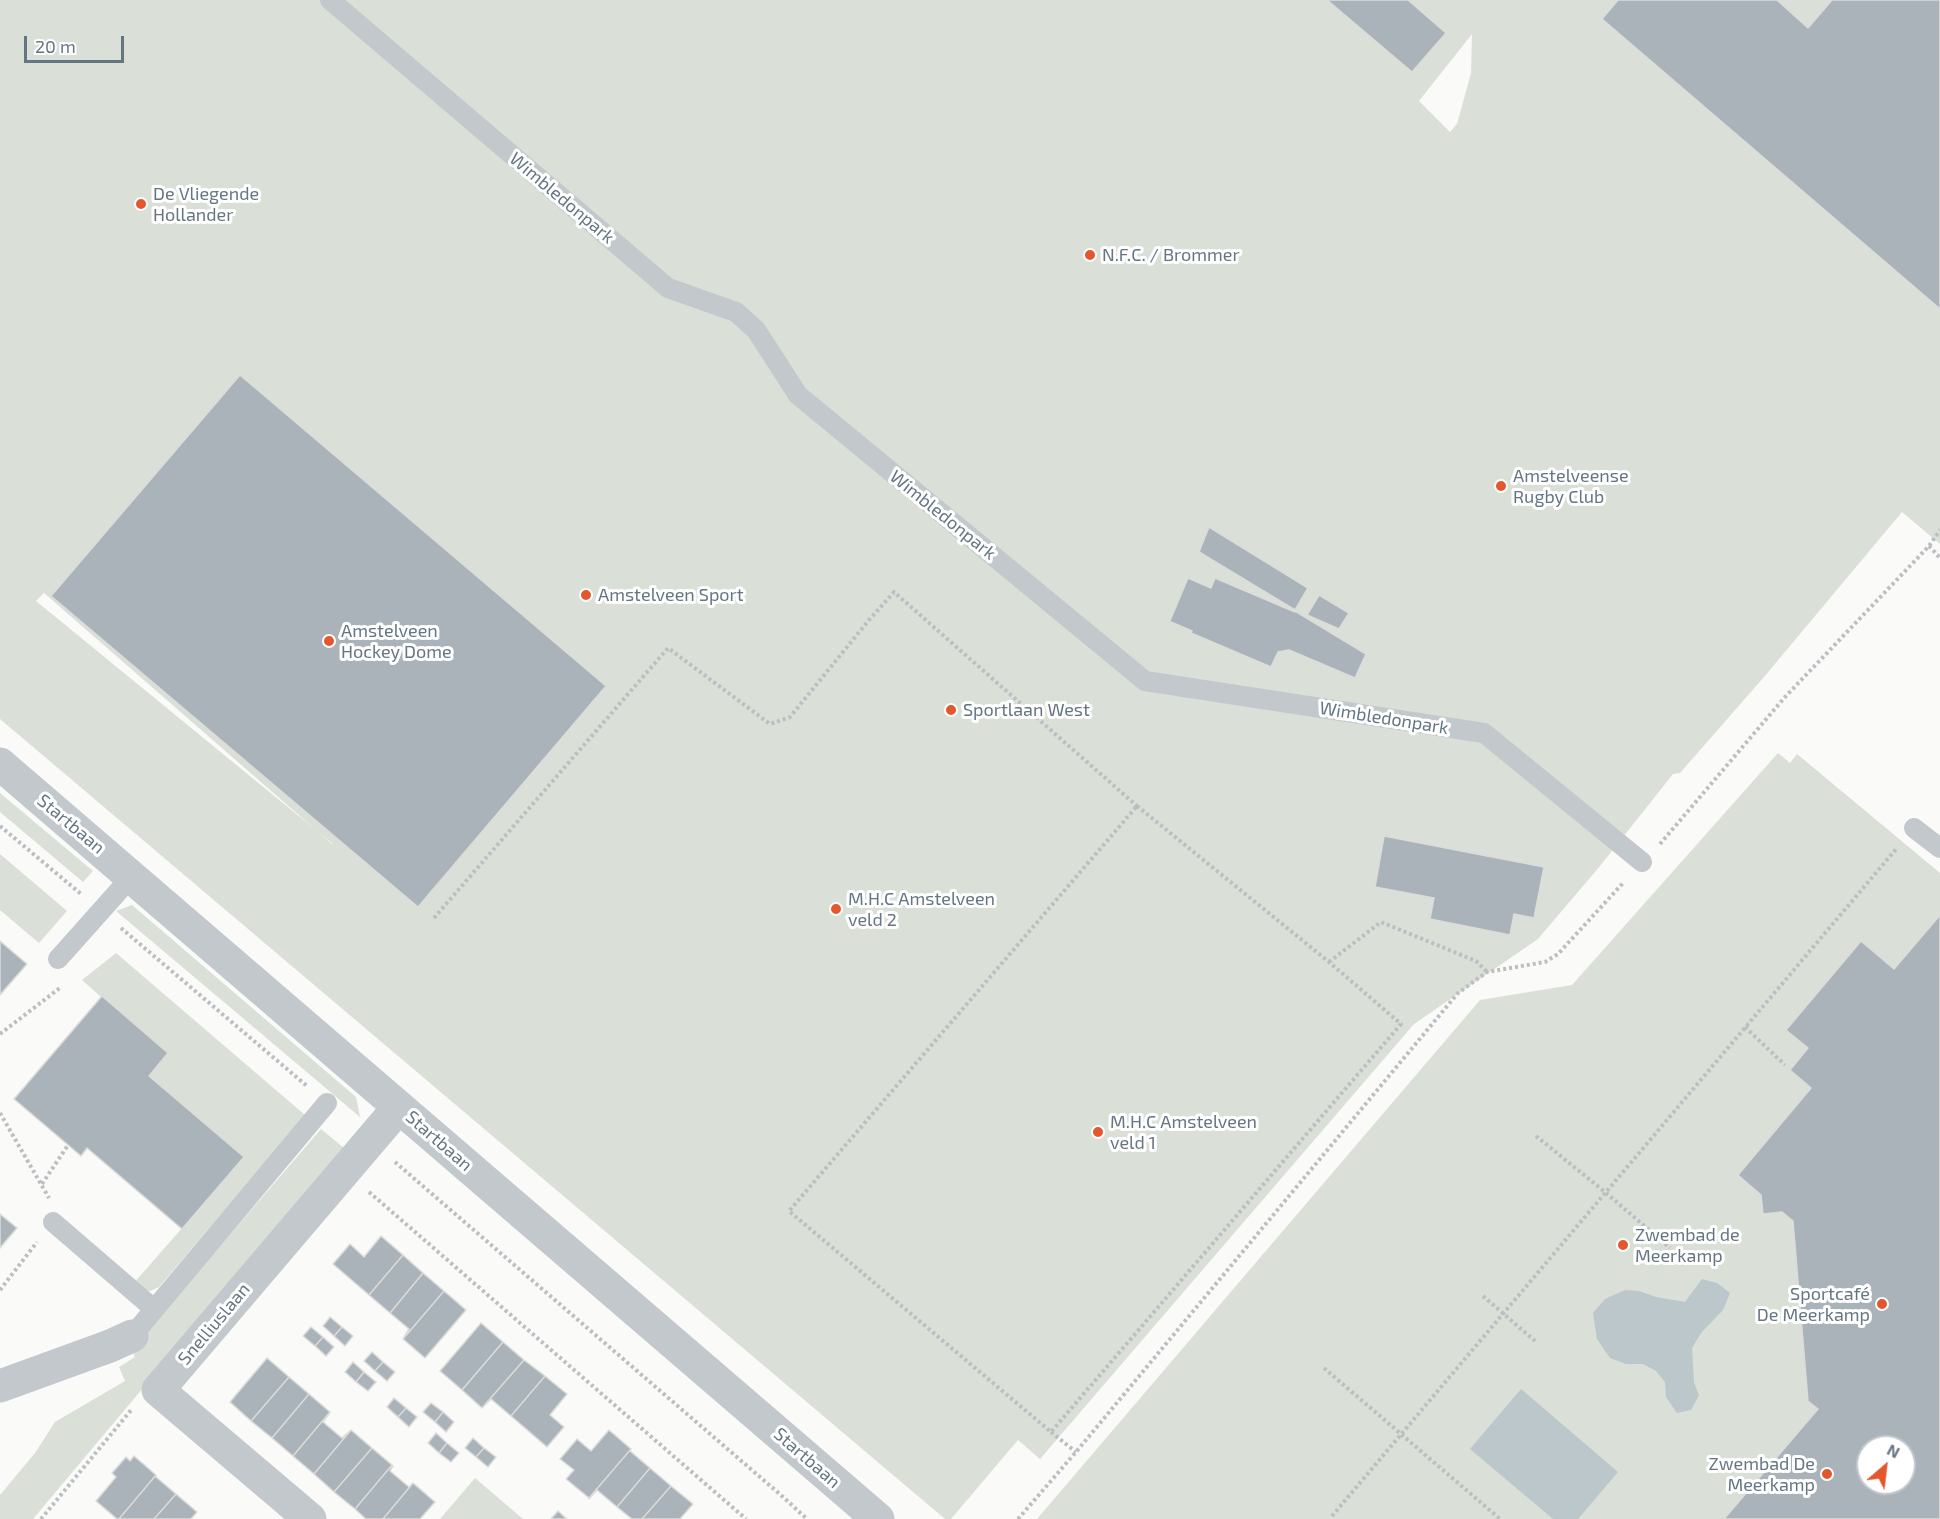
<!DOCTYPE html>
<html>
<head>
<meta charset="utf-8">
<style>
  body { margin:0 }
  #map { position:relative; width:1940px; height:1519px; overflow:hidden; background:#fafaf8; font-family:"Exo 2",sans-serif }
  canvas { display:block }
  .north { position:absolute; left:1856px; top:1435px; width:60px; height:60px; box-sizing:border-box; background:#fff; border:2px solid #c1c8cd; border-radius:50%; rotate:28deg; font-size:16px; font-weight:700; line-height:24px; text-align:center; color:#657683 }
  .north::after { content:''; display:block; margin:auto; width:21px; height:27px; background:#e4572e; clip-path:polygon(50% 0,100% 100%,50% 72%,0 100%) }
  .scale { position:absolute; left:24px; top:36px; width:100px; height:27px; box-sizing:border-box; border:3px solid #657683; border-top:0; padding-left:8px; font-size:18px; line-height:21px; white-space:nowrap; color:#657683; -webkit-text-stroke:4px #fff; paint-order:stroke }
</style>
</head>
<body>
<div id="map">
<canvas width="1940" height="1519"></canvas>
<div class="north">N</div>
<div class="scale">20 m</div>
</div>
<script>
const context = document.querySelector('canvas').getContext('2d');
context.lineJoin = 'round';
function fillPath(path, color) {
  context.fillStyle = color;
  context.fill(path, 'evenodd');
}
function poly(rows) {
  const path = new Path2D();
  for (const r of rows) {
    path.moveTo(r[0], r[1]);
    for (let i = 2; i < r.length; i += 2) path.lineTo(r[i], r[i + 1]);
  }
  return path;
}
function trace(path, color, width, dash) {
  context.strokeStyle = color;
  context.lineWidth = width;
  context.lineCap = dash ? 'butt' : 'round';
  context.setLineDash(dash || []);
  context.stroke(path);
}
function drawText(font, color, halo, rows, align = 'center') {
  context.font = font + ' "Exo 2",sans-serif';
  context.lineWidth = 6;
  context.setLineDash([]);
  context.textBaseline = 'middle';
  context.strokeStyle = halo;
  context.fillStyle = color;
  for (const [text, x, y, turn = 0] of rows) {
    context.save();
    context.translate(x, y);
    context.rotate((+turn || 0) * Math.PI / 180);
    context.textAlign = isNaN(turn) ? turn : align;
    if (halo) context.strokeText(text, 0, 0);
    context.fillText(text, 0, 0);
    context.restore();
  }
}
const green = poly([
  [0,0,1940,0,1940,544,1902,512,1764,677,1680,773,1673,774,1600,866,1538,939,1414,1024,1040,1459,1018,1440,951,1519,945,1519,0,719],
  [1472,34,1471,73,1457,124,1450,132,1419,101],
  [44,593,332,844,333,844,36,601],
  [1778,753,1790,763,1797,754,1940,873,1940,1519,1037,1519,1480,1000,1572,985],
  [1868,1447,1904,1447,1904,1483,1868,1483],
  [0,793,93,871,83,882,0,812],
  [0,854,67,911,39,943,0,910],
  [132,905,356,1097,360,1117,116,911],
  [116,953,305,1115,159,1287,150,1291,142,1289,134,1283,244,1157,149,1076,167,1055,82,980],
  [321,1129,344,1148,337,1157,33,1519,0,1519,0,1495,35,1453,55,1422,125,1381,119,1367,135,1357,130,1346,140,1339],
  [475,1478,523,1519,440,1519]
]);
const water = poly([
  [1702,1279,1717,1283,1730,1293,1723,1310,1701,1333,1692,1348,1694,1383,1699,1395,1691,1410,1677,1413,1666,1397,1665,1382,1656,1371,1643,1364,1626,1364,1610,1358,1597,1339,1593,1313,1605,1299,1625,1290,1639,1291,1656,1297,1685,1302],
  [1521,1389,1618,1472,1578,1519,1553,1519,1470,1449]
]);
const building = poly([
  [1327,0,1408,0,1446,33,1412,72,1327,0],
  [1618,0,1777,0,1808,28,1832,0,1940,0,1940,309,1602,19,1618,0],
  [240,375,606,686,418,907,51,596,240,375],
  [1209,527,1308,588,1295,610,1199,552,1209,527],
  [1188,578,1211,588,1215,578,1295,612,1295,611,1366,654,1355,678,1289,650,1278,652,1271,667,1191,633,1192,631,1171,622,1169,623,1188,578],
  [1319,595,1349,613,1339,629,1307,615,1319,595],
  [1384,836,1544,867,1534,918,1514,914,1510,935,1430,919,1434,898,1375,887,1384,836],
  [1940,915,1940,1519,1724,1519,1818,1409,1808,1401,1793,1221,1782,1212,1763,1214,1761,1195,1738,1175,1811,1088,1790,1070,1808,1048,1786,1030,1861,941,1894,969,1940,915],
  [1868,1447,1904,1447,1904,1483,1868,1483,1868,1447],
  [0,941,27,964,0,995,0,941],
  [102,996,168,1053,149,1076,244,1157,182,1229,87,1148,81,1156,14,1099,102,996],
  [0,1214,17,1228,0,1248,0,1214],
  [381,1236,403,1255,369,1295,333,1264,350,1244,364,1257,381,1236],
  [403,1255,423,1273,390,1313,369,1295,403,1255],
  [423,1273,444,1291,403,1339,409,1329,390,1313,423,1273],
  [444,1291,466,1310,425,1358,403,1339,444,1291],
  [330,1317,342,1327,334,1336,323,1326,330,1317],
  [481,1323,503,1342,462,1390,440,1371,481,1323],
  [311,1327,323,1337,315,1346,303,1336,311,1327],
  [342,1327,353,1336,345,1346,334,1336,342,1327],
  [323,1337,334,1347,326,1356,315,1346,323,1337],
  [503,1342,524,1360,482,1408,462,1390,503,1342],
  [372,1352,383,1362,375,1371,364,1361,372,1352],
  [267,1358,289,1377,251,1421,230,1402,267,1358],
  [524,1360,545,1376,511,1416,491,1399,482,1408,524,1360],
  [353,1362,364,1372,356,1382,345,1372,353,1362],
  [383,1362,395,1372,387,1381,375,1371,383,1362],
  [364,1372,376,1382,368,1391,356,1382,364,1372],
  [545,1376,567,1394,550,1415,564,1427,547,1447,511,1416,545,1376],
  [289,1377,309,1394,272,1438,251,1421,289,1377],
  [309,1394,330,1412,293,1456,272,1438,309,1394],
  [394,1398,406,1408,398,1417,387,1407,394,1398],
  [431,1403,443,1412,435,1422,423,1412,431,1403],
  [406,1408,417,1417,409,1427,398,1417,406,1408],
  [330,1412,323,1422,342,1438,351,1430,314,1474,293,1456,330,1412],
  [443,1412,454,1422,446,1432,435,1422,443,1412],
  [351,1430,372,1448,334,1492,314,1474,351,1430],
  [609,1430,631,1449,589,1498,566,1479,574,1470,560,1459,577,1439,591,1451,609,1430],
  [436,1433,447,1443,439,1453,428,1443,436,1433],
  [473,1438,484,1448,476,1457,465,1448,473,1438],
  [447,1443,459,1453,451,1462,439,1453,447,1443],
  [372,1448,392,1465,355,1509,334,1492,372,1448],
  [484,1448,496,1457,488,1467,476,1457,484,1448],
  [631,1449,630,1451,650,1468,617,1507,597,1490,589,1499,589,1498,631,1449],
  [134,1456,156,1475,119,1519,117,1519,96,1501,116,1477,112,1473,126,1457,130,1461,134,1456],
  [392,1465,393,1466,390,1471,409,1487,413,1483,383,1519,366,1519,355,1509,392,1465],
  [650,1468,671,1486,642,1519,632,1519,617,1507,650,1468],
  [156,1475,156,1477,176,1494,154,1519,119,1519,156,1475],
  [413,1483,435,1502,420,1519,383,1519,413,1483],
  [671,1486,693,1504,680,1519,642,1519,671,1486],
  [176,1494,197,1512,191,1519,154,1519,176,1494],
  [558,1511,567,1519,551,1519,558,1511]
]);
const path = poly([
  [1929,546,1940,558],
  [1137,806,1329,962,1401,1024,1051,1432,789,1211,1137,806],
  [0,826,81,894],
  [1660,844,1785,697,1929,546,1940,530],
  [434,918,668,648,770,724,790,717,869,620,894,592,1137,806],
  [121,928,307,1086],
  [1329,962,1381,922,1476,961,1487,972],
  [1745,1027,1785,1065],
  [0,1034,61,987],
  [0,1113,49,1198],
  [1536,1136,1605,1192,1670,1248],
  [395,1162,782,1496,807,1519],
  [42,1184,68,1145],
  [369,1192,746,1519],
  [0,1290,37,1242],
  [1483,1296,1535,1341],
  [1324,1368,1500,1519],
  [1051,1432,1076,1452],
  [1332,1516,1897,848],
  [41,1519,132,1409],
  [1018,1519,1076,1452,1458,993,1487,972,1545,962,1558,954,1624,882]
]);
const service = poly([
  [330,0,668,288,736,312,756,330,798,395,1145,681,1484,733,1642,862],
  [1914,828,1940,848],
  [58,959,132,876],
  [53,1222,154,1309],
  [132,1336,327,1103]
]);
const minor = poly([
  [0,764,878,1519],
  [0,1386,110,1346,132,1336],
  [310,1519,158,1390,399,1107]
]);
const markers = [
  [141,204,6,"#e4572e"],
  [1090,255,6,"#e4572e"],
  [1501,486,6,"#e4572e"],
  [586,595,6,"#e4572e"],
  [329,641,6,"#e4572e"],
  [951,710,6,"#e4572e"],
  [836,909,6,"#e4572e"],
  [1098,1132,6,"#e4572e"],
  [1623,1245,6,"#e4572e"],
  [1882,1304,6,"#e4572e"],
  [1827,1474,6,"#e4572e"]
];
const poiNames = [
  ["De Vliegende",153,194],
  ["Hollander",153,215],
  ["N.F.C. / Brommer",1102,255],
  ["Amstelveense",1513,476],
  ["Rugby Club",1513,497],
  ["Amstelveen Sport",598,595],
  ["Amstelveen",341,631],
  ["Hockey Dome",341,652],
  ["Sportlaan West",963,710],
  ["M.H.C Amstelveen",848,899],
  ["veld 2",848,920],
  ["M.H.C Amstelveen",1110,1122],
  ["veld 1",1110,1143],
  ["Zwembad de",1635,1235],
  ["Meerkamp",1635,1256],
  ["Sportcafé",1870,1294,"right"],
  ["De Meerkamp",1870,1315,"right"],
  ["Zwembad De",1815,1464,"right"],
  ["Meerkamp",1815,1485,"right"]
];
const streetNames = [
  ["Wimbledonpark",562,198,40],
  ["Wimbledonpark",943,515,39],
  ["Wimbledonpark",1384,718,9],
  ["Startbaan",71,824,40],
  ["Startbaan",439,1141,41],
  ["Snelliuslaan",214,1324,-50],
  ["Startbaan",807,1458,41]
];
fillPath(green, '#dadfd7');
fillPath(water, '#bbc7cb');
fillPath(building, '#aab3b9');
trace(building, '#dcdcda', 1.5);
trace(path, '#bbbfc2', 4, [3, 3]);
trace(service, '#c3c8cc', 20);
trace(minor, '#c3c8cc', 33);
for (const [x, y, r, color] of markers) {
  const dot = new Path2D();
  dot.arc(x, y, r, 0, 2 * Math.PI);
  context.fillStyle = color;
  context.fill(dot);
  trace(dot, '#fff', 2);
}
drawText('18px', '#657683', '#fff', poiNames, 'left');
drawText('18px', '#657683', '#fff', streetNames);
</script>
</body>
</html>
